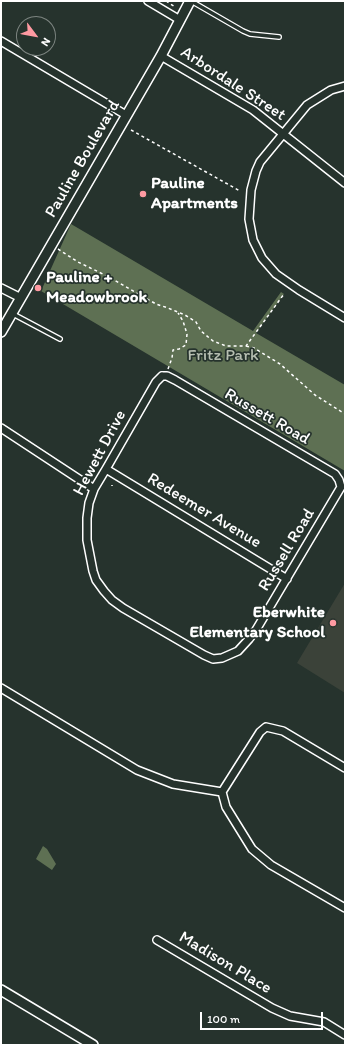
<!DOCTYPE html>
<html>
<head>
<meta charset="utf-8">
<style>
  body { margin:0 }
  #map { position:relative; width:346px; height:1046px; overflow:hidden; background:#26332d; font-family:Itim,sans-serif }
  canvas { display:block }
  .frame { position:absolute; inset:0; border:2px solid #fff; pointer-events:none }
  .north { position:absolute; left:16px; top:16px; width:40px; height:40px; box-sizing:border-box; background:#26332d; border:1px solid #7d8581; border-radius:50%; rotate:122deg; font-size:11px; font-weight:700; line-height:16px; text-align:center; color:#fff }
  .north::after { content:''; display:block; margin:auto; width:14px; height:18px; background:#ff9aa2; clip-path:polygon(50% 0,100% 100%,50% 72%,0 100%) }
  .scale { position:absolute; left:200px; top:1012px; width:123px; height:18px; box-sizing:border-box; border:2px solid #fff; border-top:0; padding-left:5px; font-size:12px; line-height:14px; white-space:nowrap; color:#fff; -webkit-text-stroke:3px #26332d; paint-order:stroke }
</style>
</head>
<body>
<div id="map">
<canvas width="346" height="1046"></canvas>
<div class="frame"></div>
<div class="north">N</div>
<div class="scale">100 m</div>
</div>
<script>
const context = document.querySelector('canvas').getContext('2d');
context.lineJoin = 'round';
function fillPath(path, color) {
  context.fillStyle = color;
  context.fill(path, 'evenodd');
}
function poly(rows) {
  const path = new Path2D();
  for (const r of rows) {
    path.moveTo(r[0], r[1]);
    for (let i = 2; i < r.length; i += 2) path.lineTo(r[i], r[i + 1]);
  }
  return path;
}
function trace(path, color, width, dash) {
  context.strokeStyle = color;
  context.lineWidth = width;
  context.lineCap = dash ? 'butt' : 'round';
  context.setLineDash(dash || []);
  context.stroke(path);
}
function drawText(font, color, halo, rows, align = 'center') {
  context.font = font + ' Itim,sans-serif';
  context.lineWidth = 3.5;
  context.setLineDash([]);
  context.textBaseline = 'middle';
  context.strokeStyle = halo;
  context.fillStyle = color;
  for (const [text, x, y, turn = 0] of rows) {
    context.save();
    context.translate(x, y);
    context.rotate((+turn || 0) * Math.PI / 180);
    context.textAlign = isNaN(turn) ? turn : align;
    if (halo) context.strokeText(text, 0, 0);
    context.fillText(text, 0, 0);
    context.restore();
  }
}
const built = poly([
  [345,583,345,693,297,663]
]);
const green = poly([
  [71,224,253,331,281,292,284,294,256,333,345,385,345,471,41,291],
  [43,846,47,849,56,864,52,870,36,859]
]);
const path = poly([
  [166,1,175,7],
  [131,130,240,191],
  [58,249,78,262,107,276,156,304,168,308,185,315,196,322,201,331,213,341,226,346,246,346,284,294],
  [246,346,254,348,280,364,315,395,345,414],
  [168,369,172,358,173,350,179,349,186,345,187,334,183,321,178,313],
  [112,486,112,485],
  [75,491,77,492]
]);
const service = poly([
  [191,1,243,31,250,34,279,37],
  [13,314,60,339]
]);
const minor = poly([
  [148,1,180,20],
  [1,41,126,115],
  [161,56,253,110,345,183],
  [345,86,331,90,307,105,260,162,256,171,251,190,249,219,253,240,262,258,276,274,299,290,345,318],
  [1,288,21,298],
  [162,376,167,376,175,380,335,474,339,480,341,487,256,630,249,639,238,651,222,658,213,659,204,655,123,608,112,600,104,591,96,580,93,571,87,540,87,518,89,503,94,489,106,469,156,382,162,376],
  [1,428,94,489],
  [106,469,287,579],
  [1,688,137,770,173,784,222,792],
  [222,792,226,807,252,849,271,865,345,908],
  [222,792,260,732,266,727,283,731,345,768],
  [157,940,272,1008,290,1016,324,1022,345,1035]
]);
const tertiary = poly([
  [1,332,161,56,190,1],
  [1,990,93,1045]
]);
const markers = [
  [143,194,4,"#ff9aa2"],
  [38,288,4,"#ff9aa2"],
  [333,623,4,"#ff9aa2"]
];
const streetNames = [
  ["Arbordale Street",233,84,33],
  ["Pauline Boulevard",83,159,-60],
  ["Russett Road",267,417,30],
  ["Hewett Drive",100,453,-62],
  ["Redeemer Avenue",204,511,31],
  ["Russell Road",287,550,-59],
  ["Madison Place",225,963,31]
];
const poiNames = [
  ["Pauline",151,184],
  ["Apartments",151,204],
  ["Pauline +",46,278],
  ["Meadowbrook",46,298],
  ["Eberwhite",325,613,"right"],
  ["Elementary School",325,633,"right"]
];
const parkNames = [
  ["Fritz Park",223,356]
];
fillPath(built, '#3b4239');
fillPath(green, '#5e7053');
trace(service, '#fff', 6);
trace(minor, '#fff', 10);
trace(tertiary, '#fff', 12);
trace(path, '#fff', 1.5, [3, 3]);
trace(service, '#26332d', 3.5);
trace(minor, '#26332d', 7);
trace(tertiary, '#26332d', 9);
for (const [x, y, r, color] of markers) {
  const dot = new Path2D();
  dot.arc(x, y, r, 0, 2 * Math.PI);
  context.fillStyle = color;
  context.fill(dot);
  trace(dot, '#26332d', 1.5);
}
drawText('17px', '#fff', '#26332d', streetNames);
drawText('bold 17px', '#fff', '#26332d', poiNames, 'left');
drawText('17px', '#b7bfb2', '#26332d', parkNames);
</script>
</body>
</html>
